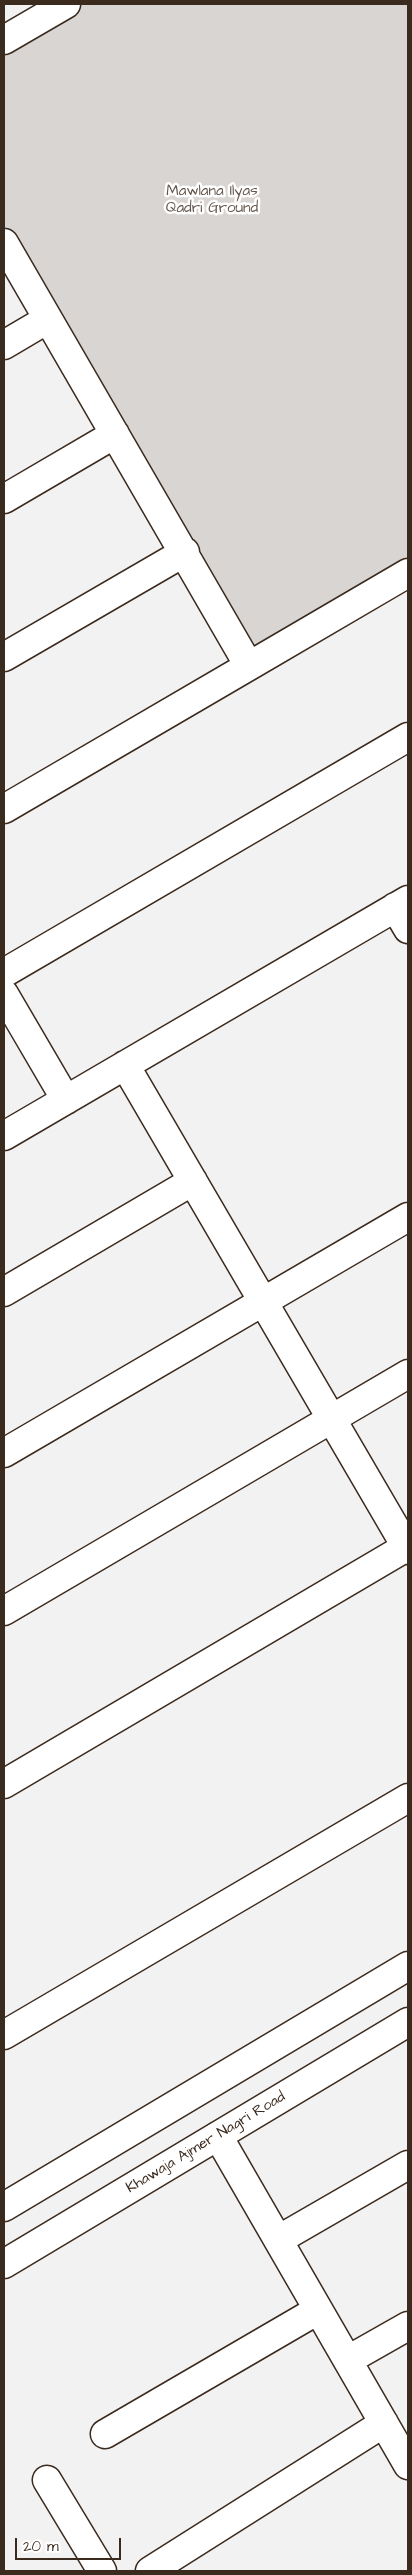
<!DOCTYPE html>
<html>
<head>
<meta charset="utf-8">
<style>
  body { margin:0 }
  #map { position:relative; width:412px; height:2575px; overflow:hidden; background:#f3f2f2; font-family:"Architects Daughter",sans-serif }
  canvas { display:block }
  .frame { position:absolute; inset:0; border:5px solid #3b2a1e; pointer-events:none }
  .scale { position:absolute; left:15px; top:2538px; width:106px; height:22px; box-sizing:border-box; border:2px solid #3b2a1e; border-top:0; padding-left:6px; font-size:15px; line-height:18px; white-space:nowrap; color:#3b2a1e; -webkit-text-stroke:4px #fff; paint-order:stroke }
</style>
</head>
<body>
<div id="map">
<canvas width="412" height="2575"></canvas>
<div class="frame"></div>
<div class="scale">20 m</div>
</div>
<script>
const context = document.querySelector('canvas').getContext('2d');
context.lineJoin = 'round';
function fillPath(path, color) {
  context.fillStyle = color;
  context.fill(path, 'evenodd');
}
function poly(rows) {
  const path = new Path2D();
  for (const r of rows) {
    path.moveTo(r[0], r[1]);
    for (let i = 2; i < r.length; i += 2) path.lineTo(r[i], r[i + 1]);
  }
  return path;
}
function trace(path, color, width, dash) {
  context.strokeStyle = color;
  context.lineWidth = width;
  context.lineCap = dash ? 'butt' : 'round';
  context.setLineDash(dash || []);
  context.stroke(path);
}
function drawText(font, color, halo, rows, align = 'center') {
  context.font = font + ' "Architects Daughter",sans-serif';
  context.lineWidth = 5;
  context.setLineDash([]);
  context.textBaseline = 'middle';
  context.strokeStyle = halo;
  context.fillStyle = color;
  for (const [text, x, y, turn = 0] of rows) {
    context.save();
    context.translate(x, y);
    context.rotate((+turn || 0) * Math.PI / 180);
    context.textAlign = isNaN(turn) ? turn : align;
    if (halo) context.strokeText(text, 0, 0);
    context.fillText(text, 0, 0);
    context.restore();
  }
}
const green = poly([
  [82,4,408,4,408,558,244,652,4,232,4,49]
]);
const minor = poly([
  [4,40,66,4],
  [4,243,249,666,408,573],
  [4,345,48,319],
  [4,499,115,434],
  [4,657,185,552],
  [4,809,249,666],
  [395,907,408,929],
  [4,973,408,737],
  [4,994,66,1100],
  [125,1065,408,1550],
  [4,1136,408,900],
  [4,1292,193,1181],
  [4,1453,408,1217],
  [4,1611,408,1374],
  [4,1784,408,1546],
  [4,2035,408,1798],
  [218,2136,408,2465],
  [278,2240,408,2165],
  [348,2360,408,2326],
  [105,2434,318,2310],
  [47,2480,102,2571],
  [150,2571,384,2423]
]);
const major = poly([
  [4,2207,408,1966],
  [4,2264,408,2022]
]);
const parkNames = [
  ["Mawlana Ilyas",212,192],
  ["Qadri Ground",212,209]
];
const streetNames = [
  ["Khawaja Ajmer Nagri Road",206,2143,-31]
];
fillPath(green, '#d8d5d2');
trace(minor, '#3b2a1e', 31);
trace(major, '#3b2a1e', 31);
trace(minor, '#fff', 28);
trace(major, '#fff', 28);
drawText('15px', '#62554b', '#fff', parkNames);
drawText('15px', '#3b2a1e', '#fff', streetNames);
</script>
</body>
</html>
